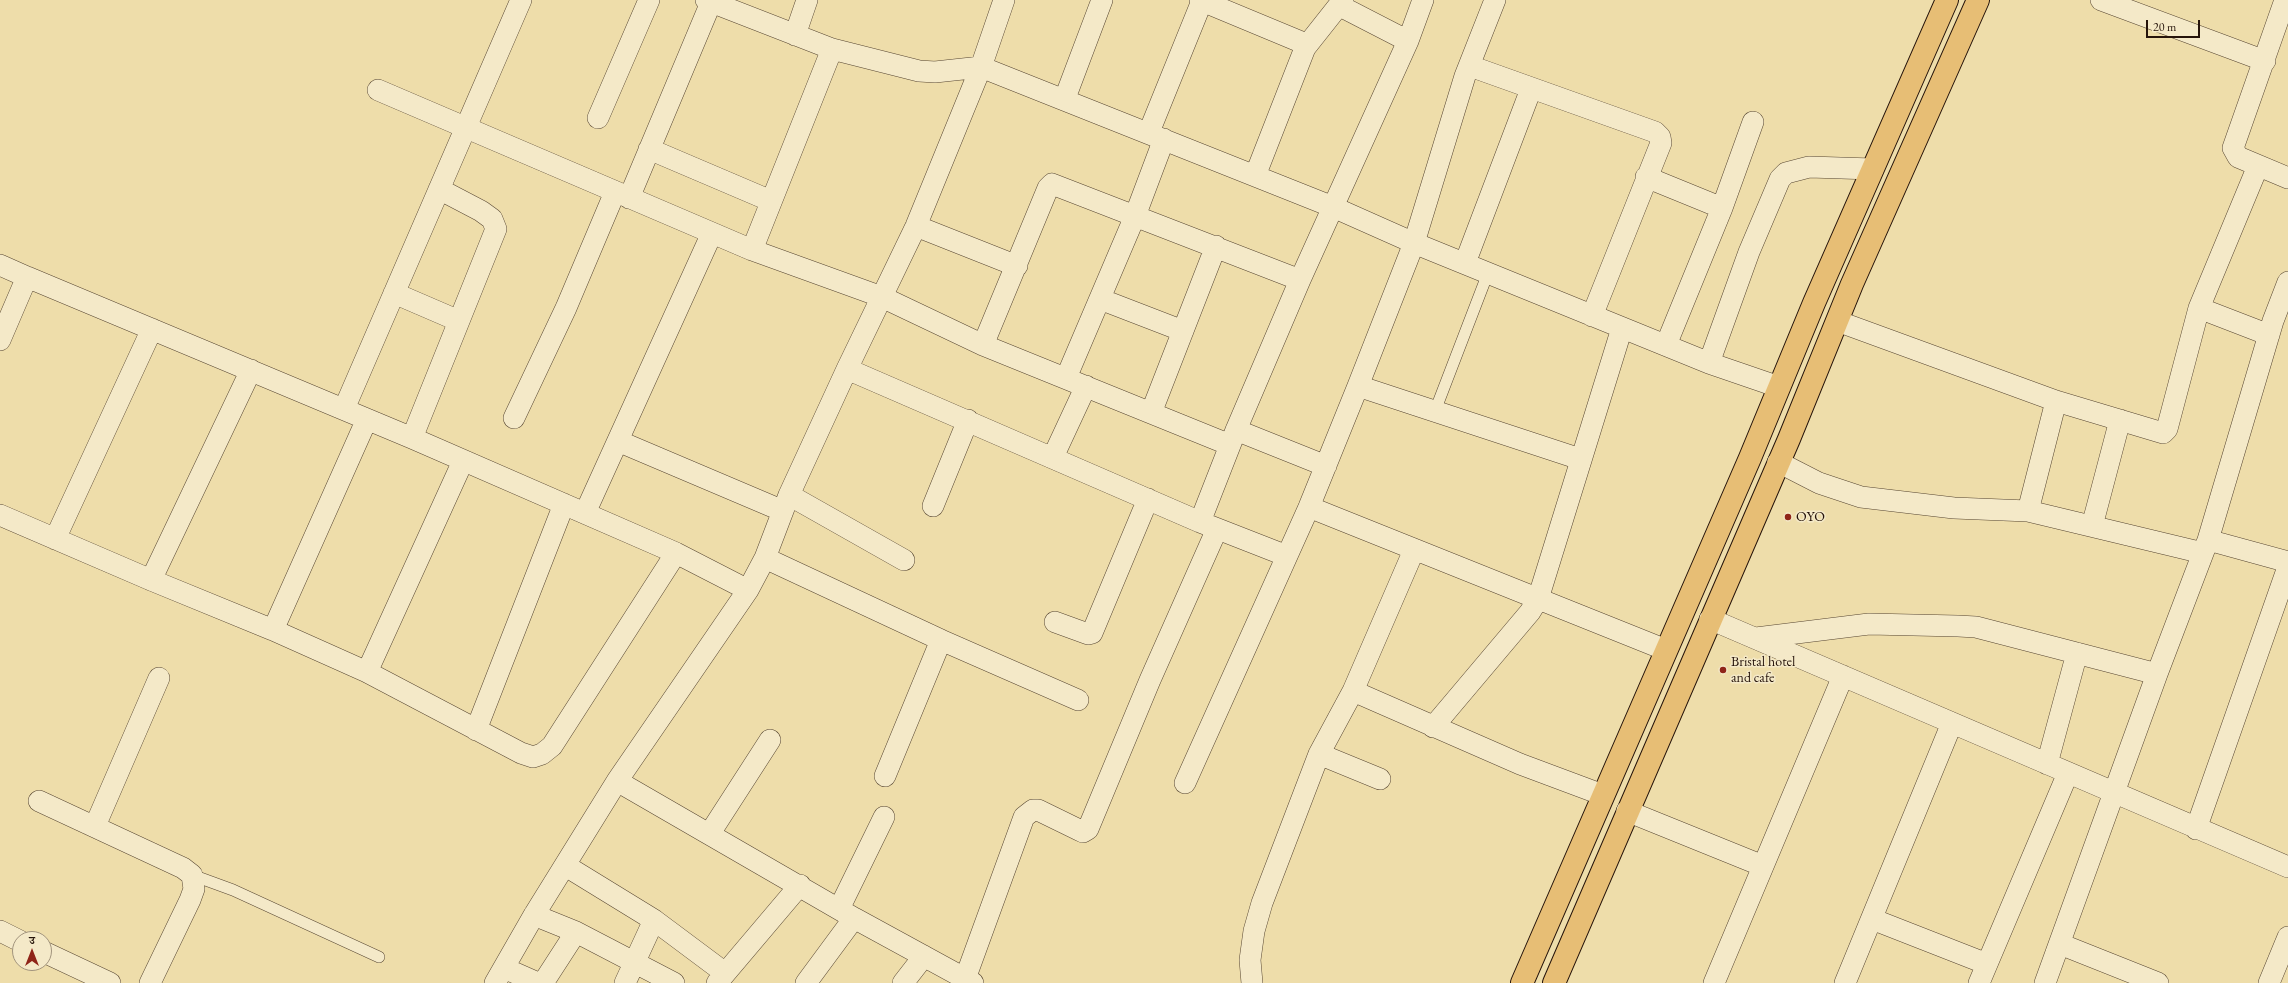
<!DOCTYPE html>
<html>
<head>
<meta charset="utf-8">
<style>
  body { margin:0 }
  #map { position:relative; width:2288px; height:983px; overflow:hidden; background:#eda; font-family:"EB Garamond","Noto Serif Devanagari",serif }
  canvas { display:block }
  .north { position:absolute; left:12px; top:931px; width:40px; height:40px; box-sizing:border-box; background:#f4e9c8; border:1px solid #a1937c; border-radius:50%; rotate:0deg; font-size:11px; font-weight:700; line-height:16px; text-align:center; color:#25130a }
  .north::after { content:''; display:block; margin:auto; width:14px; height:18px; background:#8f2418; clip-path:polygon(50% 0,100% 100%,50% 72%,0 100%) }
  .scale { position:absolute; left:2146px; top:20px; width:54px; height:18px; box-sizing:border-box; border:2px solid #25130a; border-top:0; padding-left:5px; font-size:12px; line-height:14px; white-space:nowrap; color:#25130a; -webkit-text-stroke:3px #f4e9c8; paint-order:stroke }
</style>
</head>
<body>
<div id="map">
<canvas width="2288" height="983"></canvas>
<div class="north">उ</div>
<div class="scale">20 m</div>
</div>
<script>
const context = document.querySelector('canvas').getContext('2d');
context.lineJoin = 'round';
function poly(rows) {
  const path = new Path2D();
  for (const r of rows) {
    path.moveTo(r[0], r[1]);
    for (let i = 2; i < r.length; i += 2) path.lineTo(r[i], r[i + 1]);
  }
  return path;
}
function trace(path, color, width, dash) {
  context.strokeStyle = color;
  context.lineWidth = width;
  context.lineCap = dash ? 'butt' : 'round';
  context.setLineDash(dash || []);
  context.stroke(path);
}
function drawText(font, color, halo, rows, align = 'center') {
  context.font = font + ' "EB Garamond",serif';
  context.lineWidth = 3;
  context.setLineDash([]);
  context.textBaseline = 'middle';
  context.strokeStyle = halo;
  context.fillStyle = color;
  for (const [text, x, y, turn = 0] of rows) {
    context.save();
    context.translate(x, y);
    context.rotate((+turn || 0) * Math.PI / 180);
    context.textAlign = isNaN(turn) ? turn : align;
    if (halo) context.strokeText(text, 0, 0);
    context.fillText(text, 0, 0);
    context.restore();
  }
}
const service = poly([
  [1435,411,1488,273],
  [192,875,233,890,379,957]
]);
const minor = poly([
  [706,0,832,49,919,71,935,72,981,67,1333,207,1414,243,1709,363,1779,387],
  [1200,0,1301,42,1305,48,1255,176],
  [2101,0,2265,61],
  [2285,0,2233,148,2238,157,2288,178],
  [1340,6,1408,41],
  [795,35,807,0],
  [1305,48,1343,0],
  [1470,66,1655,132,1660,137,1661,143,1592,316],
  [378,90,752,250,882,297,983,345,1230,445],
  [1065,98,1102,0],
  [598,118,649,0],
  [1149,132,1202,1],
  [649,149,771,201],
  [1646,177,1722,208],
  [629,198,712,0],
  [916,226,1017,266],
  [752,250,832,49],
  [1465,263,1531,89],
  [0,265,27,277],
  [394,293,459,321],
  [1100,299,1183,331],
  [2199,308,2269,335],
  [1837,321,2056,401,2163,433,2167,429,2199,308,2258,166],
  [0,340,27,277,412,438,676,553,748,590],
  [983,345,1048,188,1052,184,1300,280],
  [1666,345,1722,208,1753,122],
  [1709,363,1749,252,1780,179,1786,173,1809,167,1873,169],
  [847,369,1200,522,1287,556],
  [1066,378,1135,216,1164,139],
  [1358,386,1580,459],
  [344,409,521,0],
  [1151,413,1216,246],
  [514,418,566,308,615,192],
  [1236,430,1326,466],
  [412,438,496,229,492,219,481,211,439,189],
  [618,441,783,511],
  [1053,457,1086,386],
  [1778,462,1819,483,1861,497,1954,508,2028,511,2203,553],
  [789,495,904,560],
  [933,506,968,420],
  [1309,507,1666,650],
  [2028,511,2056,401],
  [585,513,712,233],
  [0,515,151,580,273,630,367,672,521,753,533,757,542,754,552,746,676,553],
  [1200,522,1236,430,1300,280,1408,41,1423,0],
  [2092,526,2120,420],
  [55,539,152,329],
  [2208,540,2288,562],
  [765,558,941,640,1078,700],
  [151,580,251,370],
  [1710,619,2288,867],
  [1055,622,1088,634,1092,633,1148,499],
  [273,630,367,419],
  [1756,638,1869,624,1958,626,1976,627,2157,674],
  [367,672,463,461],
  [1353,691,1520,764,1603,795],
  [1433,727,1530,612,1538,599,1622,328],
  [476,730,564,504],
  [1319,754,1380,779],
  [2047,764,2077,653],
  [885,776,941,640],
  [617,781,854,918,973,983],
  [1185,783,1309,507,1358,386,1414,243,1465,76,1495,0],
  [39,801,183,868,192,875,194,889,190,900,150,983],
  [1627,811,1763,866],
  [95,826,159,678],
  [2196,829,2288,567],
  [710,833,770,740],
  [566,866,654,920,725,973],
  [839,909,884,817],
  [534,915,576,932,674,983],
  [1872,919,1987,964],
  [0,931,20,941],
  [2060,944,2158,983],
  [44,952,110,983],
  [504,968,538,983],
  [965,979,1024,817,1033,810,1038,810,1079,830,1083,832,1088,829,1150,680,1217,529],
  [495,983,534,915,617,781,748,590,765,558,789,495,847,369,916,226,981,67,1004,0],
  [543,983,576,932],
  [625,983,654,920],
  [717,983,800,885],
  [806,983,854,918],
  [903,983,924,956],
  [1252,983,1250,960,1254,931,1262,903,1319,754,1353,691,1414,550],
  [1714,983,1843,676],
  [1845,983,1952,723],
  [1979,983,2068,773],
  [2045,983,2157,674,2208,540,2273,321,2288,282],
  [2269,983,2288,937]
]);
const trunk = poly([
  [1522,983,1750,458,1814,303,1947,0],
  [1554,983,1789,439,1852,284,1978,0]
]);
const markers = [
  [1788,517,4,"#8f2418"],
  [1723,670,4,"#8f2418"]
];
const poiNames = [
  ["OYO",1796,517],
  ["Bristal hotel",1731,662],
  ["and cafe",1731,678]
];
trace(service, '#574632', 12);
trace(minor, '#574632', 22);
trace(trunk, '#25130a', 24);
trace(service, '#f4e9c8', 11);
trace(minor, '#f4e9c8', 21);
trace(trunk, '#e7be75', 22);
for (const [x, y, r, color] of markers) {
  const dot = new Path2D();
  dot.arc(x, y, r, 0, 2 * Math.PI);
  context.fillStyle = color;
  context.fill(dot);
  trace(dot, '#f4e9c8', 1.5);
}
drawText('14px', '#25130a', '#f4e9c8', poiNames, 'left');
</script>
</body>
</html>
